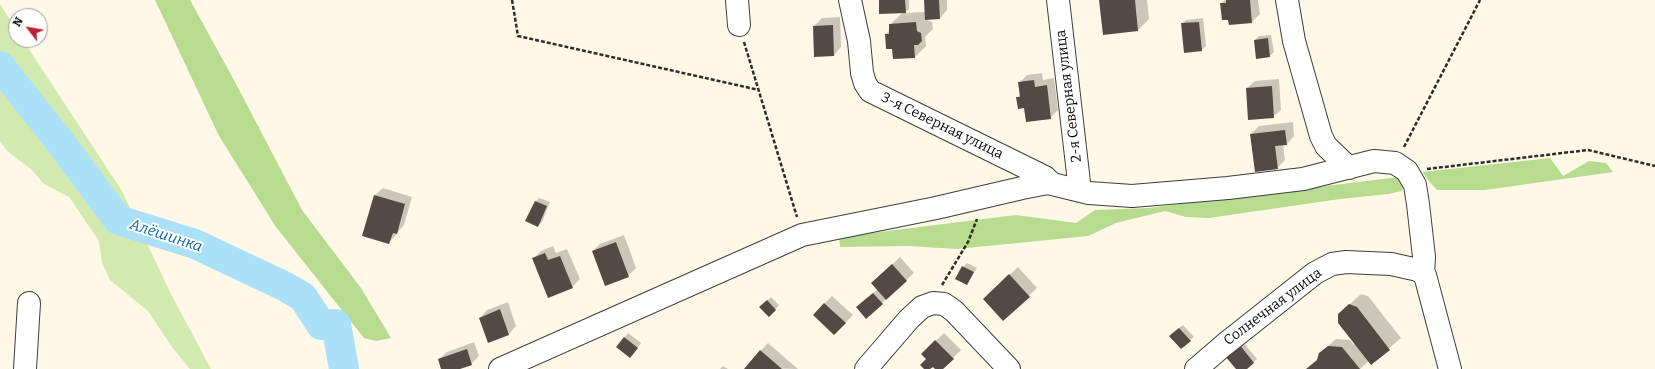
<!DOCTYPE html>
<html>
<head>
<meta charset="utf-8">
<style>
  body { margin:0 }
  #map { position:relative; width:1655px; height:369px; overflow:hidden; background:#fff8e7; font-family:Bitter,serif }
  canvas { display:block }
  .north { position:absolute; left:8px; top:8px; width:40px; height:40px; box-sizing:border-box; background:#fff; border:1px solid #9d9d9d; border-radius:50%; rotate:301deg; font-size:11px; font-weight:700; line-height:16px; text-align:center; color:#0a0a0a }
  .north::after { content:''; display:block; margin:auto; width:14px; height:18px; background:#bd1e32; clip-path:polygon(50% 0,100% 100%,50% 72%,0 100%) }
</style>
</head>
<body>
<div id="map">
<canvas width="1655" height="369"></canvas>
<div class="north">N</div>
</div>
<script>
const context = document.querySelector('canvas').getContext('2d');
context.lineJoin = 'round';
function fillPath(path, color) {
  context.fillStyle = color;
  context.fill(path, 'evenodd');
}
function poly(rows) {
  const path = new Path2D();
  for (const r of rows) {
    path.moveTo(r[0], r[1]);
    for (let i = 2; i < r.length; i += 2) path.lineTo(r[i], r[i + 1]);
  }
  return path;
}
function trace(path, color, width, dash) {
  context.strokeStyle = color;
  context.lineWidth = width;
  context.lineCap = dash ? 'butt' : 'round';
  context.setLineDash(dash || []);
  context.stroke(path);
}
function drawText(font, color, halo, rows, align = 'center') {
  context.font = font + ' Bitter,serif';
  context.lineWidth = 4;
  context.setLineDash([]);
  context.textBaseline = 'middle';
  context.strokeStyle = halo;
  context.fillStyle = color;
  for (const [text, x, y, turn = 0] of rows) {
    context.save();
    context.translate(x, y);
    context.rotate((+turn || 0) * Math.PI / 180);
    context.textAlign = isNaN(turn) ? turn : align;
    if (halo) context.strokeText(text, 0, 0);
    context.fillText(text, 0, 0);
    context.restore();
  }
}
const green = poly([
  [0,4,16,29,16,40,23,40,122,191,171,294,211,369,190,369,172,347,148,311,110,280,102,263,99,241,69,197,44,184,32,170,7,151,0,141]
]);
const forest = poly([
  [155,0,190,0,235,82,302,210,361,288,391,338,376,341,364,338,276,227,219,136],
  [1550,158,1563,176,1589,161,1606,163,1613,172,1485,190,1437,190,1427,179,1423,172],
  [1399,177,1403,185,1402,191,1388,194,1340,199,1209,218,1186,217,1165,211,1116,223,1088,236,957,249,908,246,840,247,839,237,1016,215,1076,223,1095,210,1148,208]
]);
const shadow = poly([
  [880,0,909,0,909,9,905,13,925,12,925,0,947,0,947,10,940,18,927,18,927,20,932,22,933,29,925,37,926,46,915,57,894,58,893,47,886,34,890,30,890,25,902,13],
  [1100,0,1147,0,1149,19,1138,30],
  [1225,0,1258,0,1260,14,1252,22,1221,4],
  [840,17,841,47,834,55,814,26,822,18],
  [1203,18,1206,46,1202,50,1185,52,1182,24,1186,20],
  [1271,35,1274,52,1270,56,1257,58,1255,40,1259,36],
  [1042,73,1043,80,1054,78,1058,110,1050,118,1025,107,1017,98,1021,94,1019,83,1027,75],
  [1279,79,1281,110,1273,117,1247,88,1255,81],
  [1293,122,1294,136,1287,144,1283,144,1285,160,1277,168,1251,134,1259,126],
  [383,188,412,197,404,225,389,243,375,195],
  [539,198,550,202,542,222,538,226,536,201],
  [624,235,636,268,628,276,593,251,600,244],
  [553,246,556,253,567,249,580,279,572,287,533,259,541,251],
  [900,257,914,273,882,303,861,303,878,289,880,276],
  [967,263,977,268,967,284,963,267],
  [1018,267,1037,288,1003,320,992,291],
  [1361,294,1368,296,1401,338,1371,364,1369,361,1360,369,1306,369,1319,359,1320,353,1336,339,1350,340,1354,345,1355,344,1339,314],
  [832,296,853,315,842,326,824,304],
  [771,297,779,305,769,316,760,307],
  [508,302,516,326,509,334,489,342,480,318,487,310],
  [1183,325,1194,337,1190,340,1174,332],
  [628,333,641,343,634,353,617,347],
  [944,333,961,350,942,369,936,369,933,366,929,369,926,369,928,359,922,354],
  [474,342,479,356,471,364,457,369,442,369,439,359,447,352],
  [1243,342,1257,359,1246,369,1237,369,1230,352],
  [768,343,798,369,745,368],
  [723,366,728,369,720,369]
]);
const river = poly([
  [0,66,61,143,118,220,195,244,284,286,303,297,321,325,336,324,344,369]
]);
const building = poly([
  [879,0,905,0,906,13,879,14],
  [924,0,939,0,940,19,925,20],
  [1099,0,1135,0,1138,31,1103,35],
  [1226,0,1250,0,1252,23,1229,25,1228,20,1222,20,1220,3,1226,3],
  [916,22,917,31,921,33,922,41,918,45,914,45,915,58,893,59,892,49,886,49,885,34,889,34,889,24],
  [1199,22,1202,51,1184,53,1181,23],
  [833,25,834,56,814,57,813,26],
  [1268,38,1270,57,1256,59,1254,40],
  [1034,80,1035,87,1047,85,1051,119,1026,122,1024,108,1018,109,1016,97,1020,97,1018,82],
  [1272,86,1274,118,1248,120,1246,88],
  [1285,130,1287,145,1275,146,1278,169,1255,172,1250,134],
  [374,195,405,204,397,234,393,233,389,244,362,236],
  [535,201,547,206,538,227,525,221],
  [616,242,629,277,605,286,592,251],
  [545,253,548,260,560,256,573,288,548,298,532,258],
  [892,264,907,281,886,300,871,283],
  [962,266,974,272,967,285,955,279],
  [1009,274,1030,297,1003,321,983,299],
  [873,293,883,304,866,319,856,307],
  [767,300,776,310,769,317,759,307],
  [824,303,846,323,834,335,813,315],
  [1349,304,1357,307,1390,350,1371,365,1338,323,1338,314],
  [500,309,509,335,488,343,479,318],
  [1179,328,1191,341,1181,349,1169,336],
  [624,337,638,348,630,358,616,347],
  [935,340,954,359,943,369,935,369,933,367,930,369,924,369,920,365,926,359,921,354],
  [1239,344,1254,363,1247,369,1236,369,1225,356],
  [1328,346,1342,347,1360,369,1306,369,1317,360,1319,353],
  [467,349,472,365,460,369,441,369,438,359],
  [760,350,782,369,744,369]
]);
const path = poly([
  [512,0,518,36,759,90],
  [744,42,797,217],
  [1404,147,1480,0],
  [1427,169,1588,150,1655,166],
  [942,285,968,242,977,219]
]);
const minor = poly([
  [737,0,739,25],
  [850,0,859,41,862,73,865,83,870,91,1045,177,1052,184],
  [1058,0,1080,191],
  [1287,0,1294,41,1321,136,1326,146,1349,168],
  [25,369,29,303],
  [500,369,802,235,936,208,1022,188,1048,183,1089,193,1132,196,1228,188,1303,179,1374,161,1395,163,1407,171,1415,185,1418,204,1424,257,1423,273],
  [866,369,909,319,922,307,933,303,944,304,954,311,1009,369],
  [1196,369,1224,345,1315,273,1332,264,1346,262,1391,264,1418,270,1425,275,1450,369]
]);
const streetNames = [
  ["2-я Северная улица",1069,96,-97],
  ["3-я Северная улица",942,126,26],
  ["Солнечная улица",1273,307,-37]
];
const waterNames = [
  ["Алёшинка",166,236,18]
];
fillPath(green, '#d2eab0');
fillPath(forest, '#b7db8f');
fillPath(shadow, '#0003');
trace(river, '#aae1f8', 30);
fillPath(building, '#534a46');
trace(minor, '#3d3d3d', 24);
trace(path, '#2c2c2c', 2.5, [4, 2]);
trace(minor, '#fff', 22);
drawText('14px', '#0a0a0a', '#fff', streetNames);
drawText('italic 15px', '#116b9e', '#fff', waterNames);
</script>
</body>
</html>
